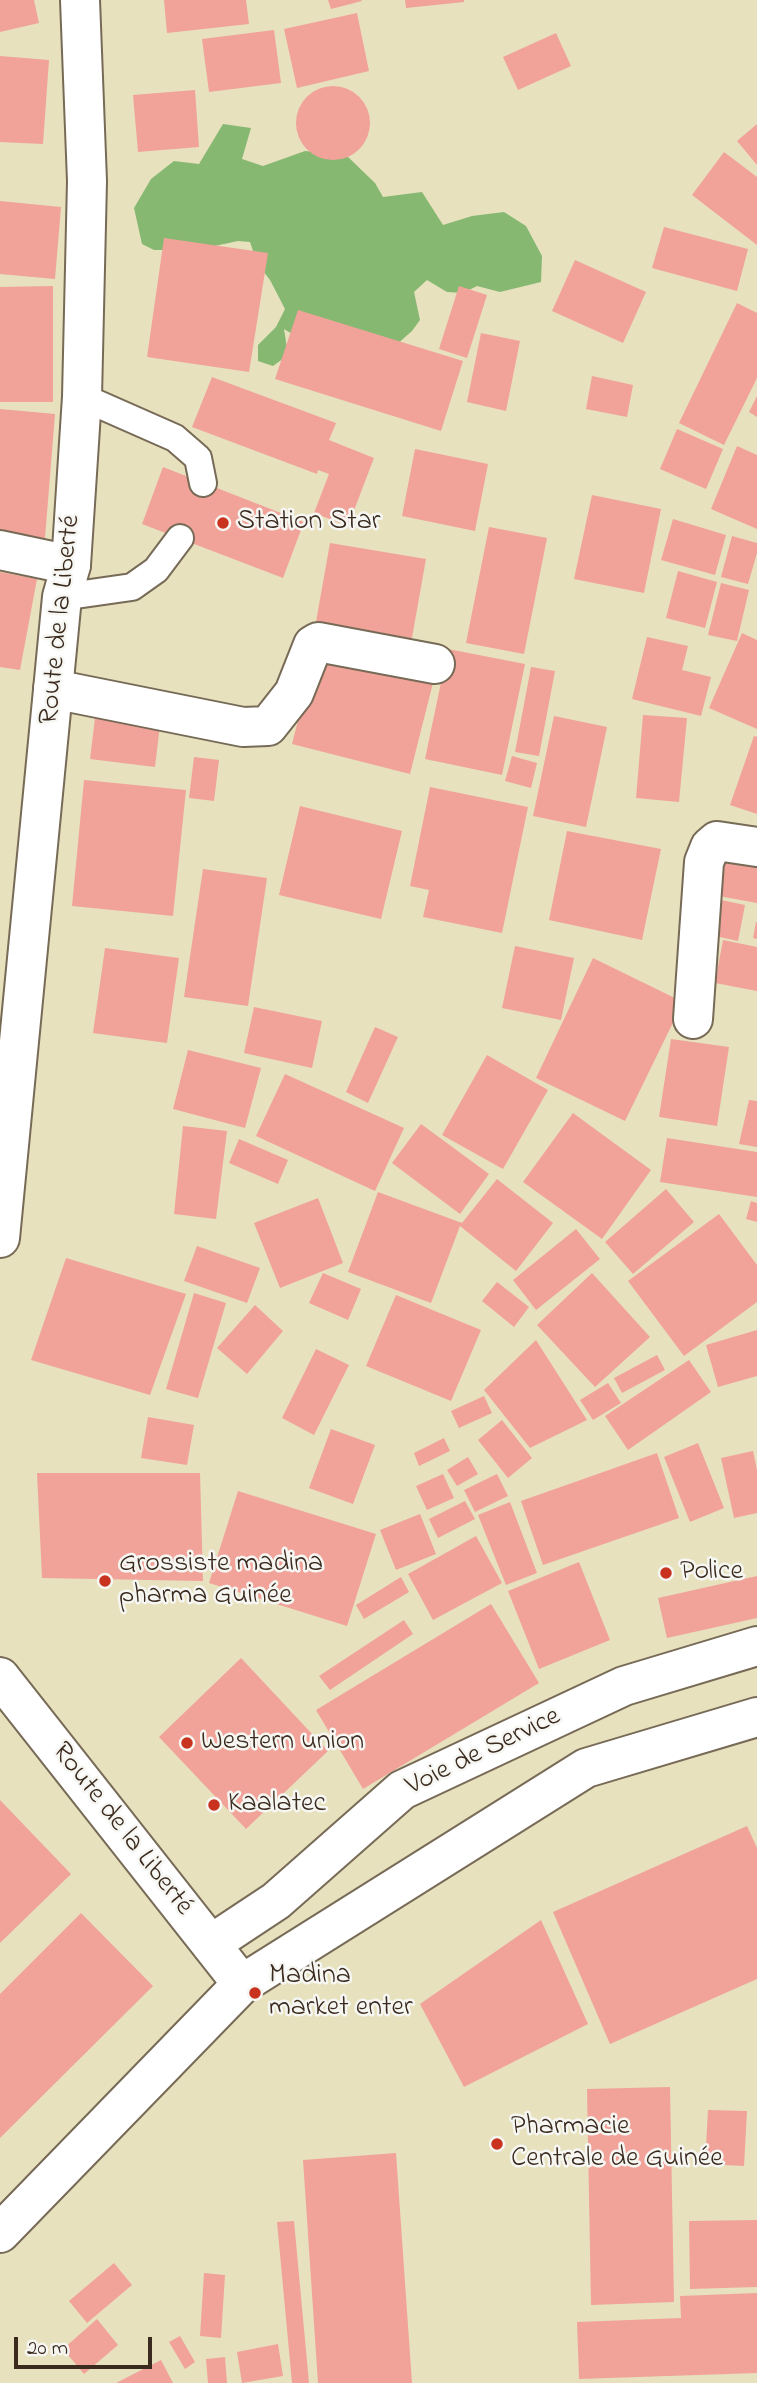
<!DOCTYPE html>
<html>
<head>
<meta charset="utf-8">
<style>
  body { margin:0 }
  #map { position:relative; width:757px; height:2383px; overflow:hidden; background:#e7e1be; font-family:"Indie Flower",sans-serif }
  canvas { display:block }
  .scale { position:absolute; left:14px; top:2337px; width:138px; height:32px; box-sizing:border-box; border:4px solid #3b2a1e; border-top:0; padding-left:9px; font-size:21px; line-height:24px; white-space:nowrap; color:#3b2a1e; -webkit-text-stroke:5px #f6f6f2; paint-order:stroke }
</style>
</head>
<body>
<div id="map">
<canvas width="757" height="2383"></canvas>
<div class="scale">20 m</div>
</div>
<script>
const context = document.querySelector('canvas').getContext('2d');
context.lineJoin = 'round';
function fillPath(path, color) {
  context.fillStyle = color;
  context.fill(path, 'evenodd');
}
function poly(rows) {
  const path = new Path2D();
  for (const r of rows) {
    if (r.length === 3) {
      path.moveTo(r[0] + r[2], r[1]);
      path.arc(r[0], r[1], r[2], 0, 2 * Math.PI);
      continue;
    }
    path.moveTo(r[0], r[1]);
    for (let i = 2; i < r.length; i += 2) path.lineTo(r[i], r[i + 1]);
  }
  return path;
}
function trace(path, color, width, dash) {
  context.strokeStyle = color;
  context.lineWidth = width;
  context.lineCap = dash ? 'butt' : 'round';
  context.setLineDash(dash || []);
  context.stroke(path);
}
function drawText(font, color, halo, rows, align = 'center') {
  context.font = font + ' "Indie Flower",sans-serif';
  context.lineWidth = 5;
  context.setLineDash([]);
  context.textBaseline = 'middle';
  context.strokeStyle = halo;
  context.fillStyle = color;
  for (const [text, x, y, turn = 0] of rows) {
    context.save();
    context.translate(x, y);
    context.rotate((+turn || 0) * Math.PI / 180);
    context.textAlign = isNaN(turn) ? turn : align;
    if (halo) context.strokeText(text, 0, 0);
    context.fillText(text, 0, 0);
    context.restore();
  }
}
const forest = poly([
  [223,124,251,128,242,159,263,166,305,151,346,155,375,183,383,197,422,192,443,225,472,216,504,212,526,226,542,256,541,282,500,292,477,286,463,293,447,292,427,280,414,292,420,320,412,331,395,346,307,343,284,329,288,355,273,366,258,361,258,345,276,327,285,309,270,280,257,263,250,242,238,241,196,250,154,250,142,244,134,208,151,179,174,161,199,164]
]);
const building = poly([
  [0,0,34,0,39,23,0,32],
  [164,0,246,0,249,24,167,33],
  [328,0,361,0,362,1,331,9],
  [405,0,464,0,464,2,406,8],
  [357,13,369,71,297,88,284,29],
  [274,30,281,83,209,92,202,39],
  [556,33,571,66,518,90,503,57],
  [0,56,49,60,43,144,0,142],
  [333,123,37],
  [195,90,199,147,138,152,133,95],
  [757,124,757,165,737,141],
  [724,152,757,177,757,245,692,195],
  [0,201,61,207,55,279,0,274],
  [664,227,748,249,737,291,652,268],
  [164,238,268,253,249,372,147,357],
  [575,260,646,292,623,343,552,311],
  [53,286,53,402,0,402,0,287],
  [459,286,487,295,467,358,439,349],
  [737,303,757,313,757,378,724,445,679,423],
  [298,310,463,361,441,431,275,379],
  [481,333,520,341,506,411,467,402],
  [592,376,633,385,627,417,586,409],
  [212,377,336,423,329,440,374,458,348,526,314,513,329,474,318,470,317,474,192,427],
  [757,396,757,417,749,412],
  [0,409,55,414,45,538,0,535],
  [677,429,723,449,706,489,660,469],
  [737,446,757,455,757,529,711,509],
  [415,449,488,464,475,531,402,516],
  [163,467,304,522,283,578,142,524],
  [592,495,661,509,644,593,574,579],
  [673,519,726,535,715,575,661,560],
  [489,527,547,538,524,654,466,643],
  [732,536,757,543,757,553,748,584,721,577],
  [330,543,426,559,410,649,314,633],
  [678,571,717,582,705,628,666,618],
  [0,572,37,579,20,670,0,667],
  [721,583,749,590,737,641,708,635],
  [742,633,757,640,757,729,709,708],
  [647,637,688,646,682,670,711,677,701,716,632,699],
  [317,646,435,675,410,774,292,744],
  [448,649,525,664,502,775,425,759],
  [531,667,555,671,539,756,515,752],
  [643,715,687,718,679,802,636,798],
  [554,716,607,727,586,827,533,816],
  [95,718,160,725,155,767,90,759],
  [754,736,757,737,757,814,730,805],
  [512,756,537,763,531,788,505,781],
  [194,757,219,760,214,801,189,798],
  [84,780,186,790,173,916,72,906],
  [430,787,528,807,502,933,423,917,429,890,410,886],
  [300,806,402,831,381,919,279,895],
  [567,831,661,849,642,940,549,920],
  [723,846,757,853,757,903,713,895],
  [203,869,267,878,248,1006,184,997],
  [721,900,745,905,738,941,715,936],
  [756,922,757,922,757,939,753,938],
  [723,940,757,947,757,991,715,983],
  [515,946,574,958,561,1020,502,1008],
  [105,948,179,958,167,1043,93,1033],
  [593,958,683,1002,625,1121,536,1078],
  [254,1007,322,1021,312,1068,244,1053],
  [375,1027,398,1037,368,1103,346,1092],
  [671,1039,729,1047,717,1126,659,1117],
  [188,1050,261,1068,245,1128,173,1109],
  [487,1055,548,1090,503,1169,442,1135],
  [285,1074,404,1128,375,1191,256,1136],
  [749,1100,757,1101,757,1147,739,1144],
  [573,1113,651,1170,602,1239,523,1182],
  [421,1124,489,1174,460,1214,392,1163],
  [183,1126,227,1131,216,1219,174,1214],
  [667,1138,757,1152,757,1197,660,1182],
  [239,1139,288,1160,278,1184,229,1163],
  [497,1179,553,1223,516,1271,460,1226,431,1303,348,1272,378,1192,462,1223],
  [666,1189,694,1222,633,1274,605,1242],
  [318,1198,343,1263,280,1288,254,1223],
  [751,1201,757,1203,757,1222,746,1219],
  [719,1214,757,1265,757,1302,684,1356,628,1281],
  [576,1229,600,1259,536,1310,513,1280],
  [197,1246,260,1268,247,1303,184,1281],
  [66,1258,186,1294,150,1395,31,1360],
  [323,1273,361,1289,348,1320,309,1303],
  [592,1273,650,1337,595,1387,537,1325],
  [497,1282,529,1307,514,1327,482,1301],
  [194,1293,226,1303,198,1398,166,1389],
  [396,1295,481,1330,451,1401,366,1366],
  [255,1305,283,1331,247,1374,217,1348],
  [757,1330,757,1376,718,1387,706,1345],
  [536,1340,587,1420,530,1448,484,1390],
  [316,1349,349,1365,314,1435,282,1418],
  [657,1355,665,1370,622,1393,614,1378],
  [689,1360,711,1392,628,1450,605,1416],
  [608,1383,621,1403,593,1420,580,1400],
  [484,1396,492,1413,459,1428,451,1411],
  [148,1417,194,1425,187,1465,141,1458],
  [502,1420,532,1458,508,1478,478,1440],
  [331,1429,375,1445,353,1504,309,1488],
  [444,1438,450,1451,419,1466,414,1453],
  [698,1443,724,1508,690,1522,664,1457],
  [753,1451,757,1470,757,1513,734,1518,721,1458],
  [657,1453,679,1518,543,1565,521,1501],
  [468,1457,478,1474,457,1486,447,1470],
  [37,1473,200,1473,203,1581,42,1578],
  [443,1474,454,1498,427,1510,416,1486],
  [497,1474,508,1496,475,1512,464,1490],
  [238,1491,376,1534,347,1626,209,1583],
  [465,1501,475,1519,438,1538,429,1519],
  [510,1502,537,1573,506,1585,478,1515],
  [420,1514,436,1554,396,1570,380,1530],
  [476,1536,502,1583,433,1620,408,1574],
  [579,1562,610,1640,539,1669,508,1591],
  [757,1576,757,1618,667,1638,658,1598],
  [401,1577,409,1592,364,1619,356,1605],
  [491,1604,539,1683,363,1789,316,1710],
  [404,1620,413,1634,330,1690,319,1676],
  [241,1658,328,1751,246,1829,159,1737],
  [0,1800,71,1874,0,1943],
  [747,1826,757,1848,757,1979,610,2044,553,1912],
  [81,1913,153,1986,0,2138,0,1994],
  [541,1920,588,2024,464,2087,420,2004],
  [670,2087,674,2302,591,2305,587,2089],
  [708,2110,747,2111,744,2166,705,2164],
  [396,2153,412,2383,318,2383,303,2160],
  [757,2220,757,2287,690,2289,689,2221],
  [294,2221,309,2383,292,2383,277,2222],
  [114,2263,132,2285,87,2323,69,2301],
  [204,2273,225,2275,221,2338,200,2336],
  [757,2293,757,2373,579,2379,577,2322,681,2318,680,2296],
  [97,2319,118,2345,84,2374,63,2349],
  [180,2336,195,2362,185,2369,169,2342],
  [278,2344,283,2376,242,2383,237,2352],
  [225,2357,227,2383,208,2383,206,2359],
  [161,2360,173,2383,116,2383]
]);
const service = poly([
  [82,397,175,438,198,458,203,483],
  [62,597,132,587,156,570,180,538]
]);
const minor = poly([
  [0,550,71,565],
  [53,689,243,727,268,726,294,693,313,645,318,642,435,664],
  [693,1019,704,862,710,847,717,841,757,847],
  [211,1944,276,1901,402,1790,624,1686,757,1646]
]);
const secondary = poly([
  [0,1238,62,597,71,565,82,397,87,181,80,0],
  [0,1677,242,1984],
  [0,2233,242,1984,586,1768,757,1717]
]);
const markers = [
  [223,523,7,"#c8321e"],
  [666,1573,7,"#c8321e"],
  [105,1581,7,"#c8321e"],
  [187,1743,7,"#c8321e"],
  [214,1805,7,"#c8321e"],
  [255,1993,7,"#c8321e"],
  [497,2144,7,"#c8321e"]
];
const poiNames = [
  ["Station Star",237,523],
  ["Grossiste madina",119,1565],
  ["pharma Guinée",119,1597],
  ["Police",680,1573],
  ["Western union",201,1743],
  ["Kaalatec",228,1805],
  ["Madina",269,1977],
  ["market enter",269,2009],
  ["Pharmacie",511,2128],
  ["Centrale de Guinée",511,2160]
];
const streetNames = [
  ["Route de la Liberté",62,620,-84],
  ["Voie de Service",484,1753,-26],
  ["Route de la Liberté",121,1830,52]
];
fillPath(forest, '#86b872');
fillPath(building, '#f1a39a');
trace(service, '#776a56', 30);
trace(minor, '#776a56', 42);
trace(secondary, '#776a56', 42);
trace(service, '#fff', 26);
trace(minor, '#fff', 38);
trace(secondary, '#fff', 38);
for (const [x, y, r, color] of markers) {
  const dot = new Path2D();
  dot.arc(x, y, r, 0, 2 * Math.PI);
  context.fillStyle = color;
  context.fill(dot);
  trace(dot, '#f6f6f2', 2.5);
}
drawText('28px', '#3b2a1e', '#f6f6f2', poiNames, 'left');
drawText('28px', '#3b2a1e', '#f6f6f2', streetNames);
</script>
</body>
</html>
